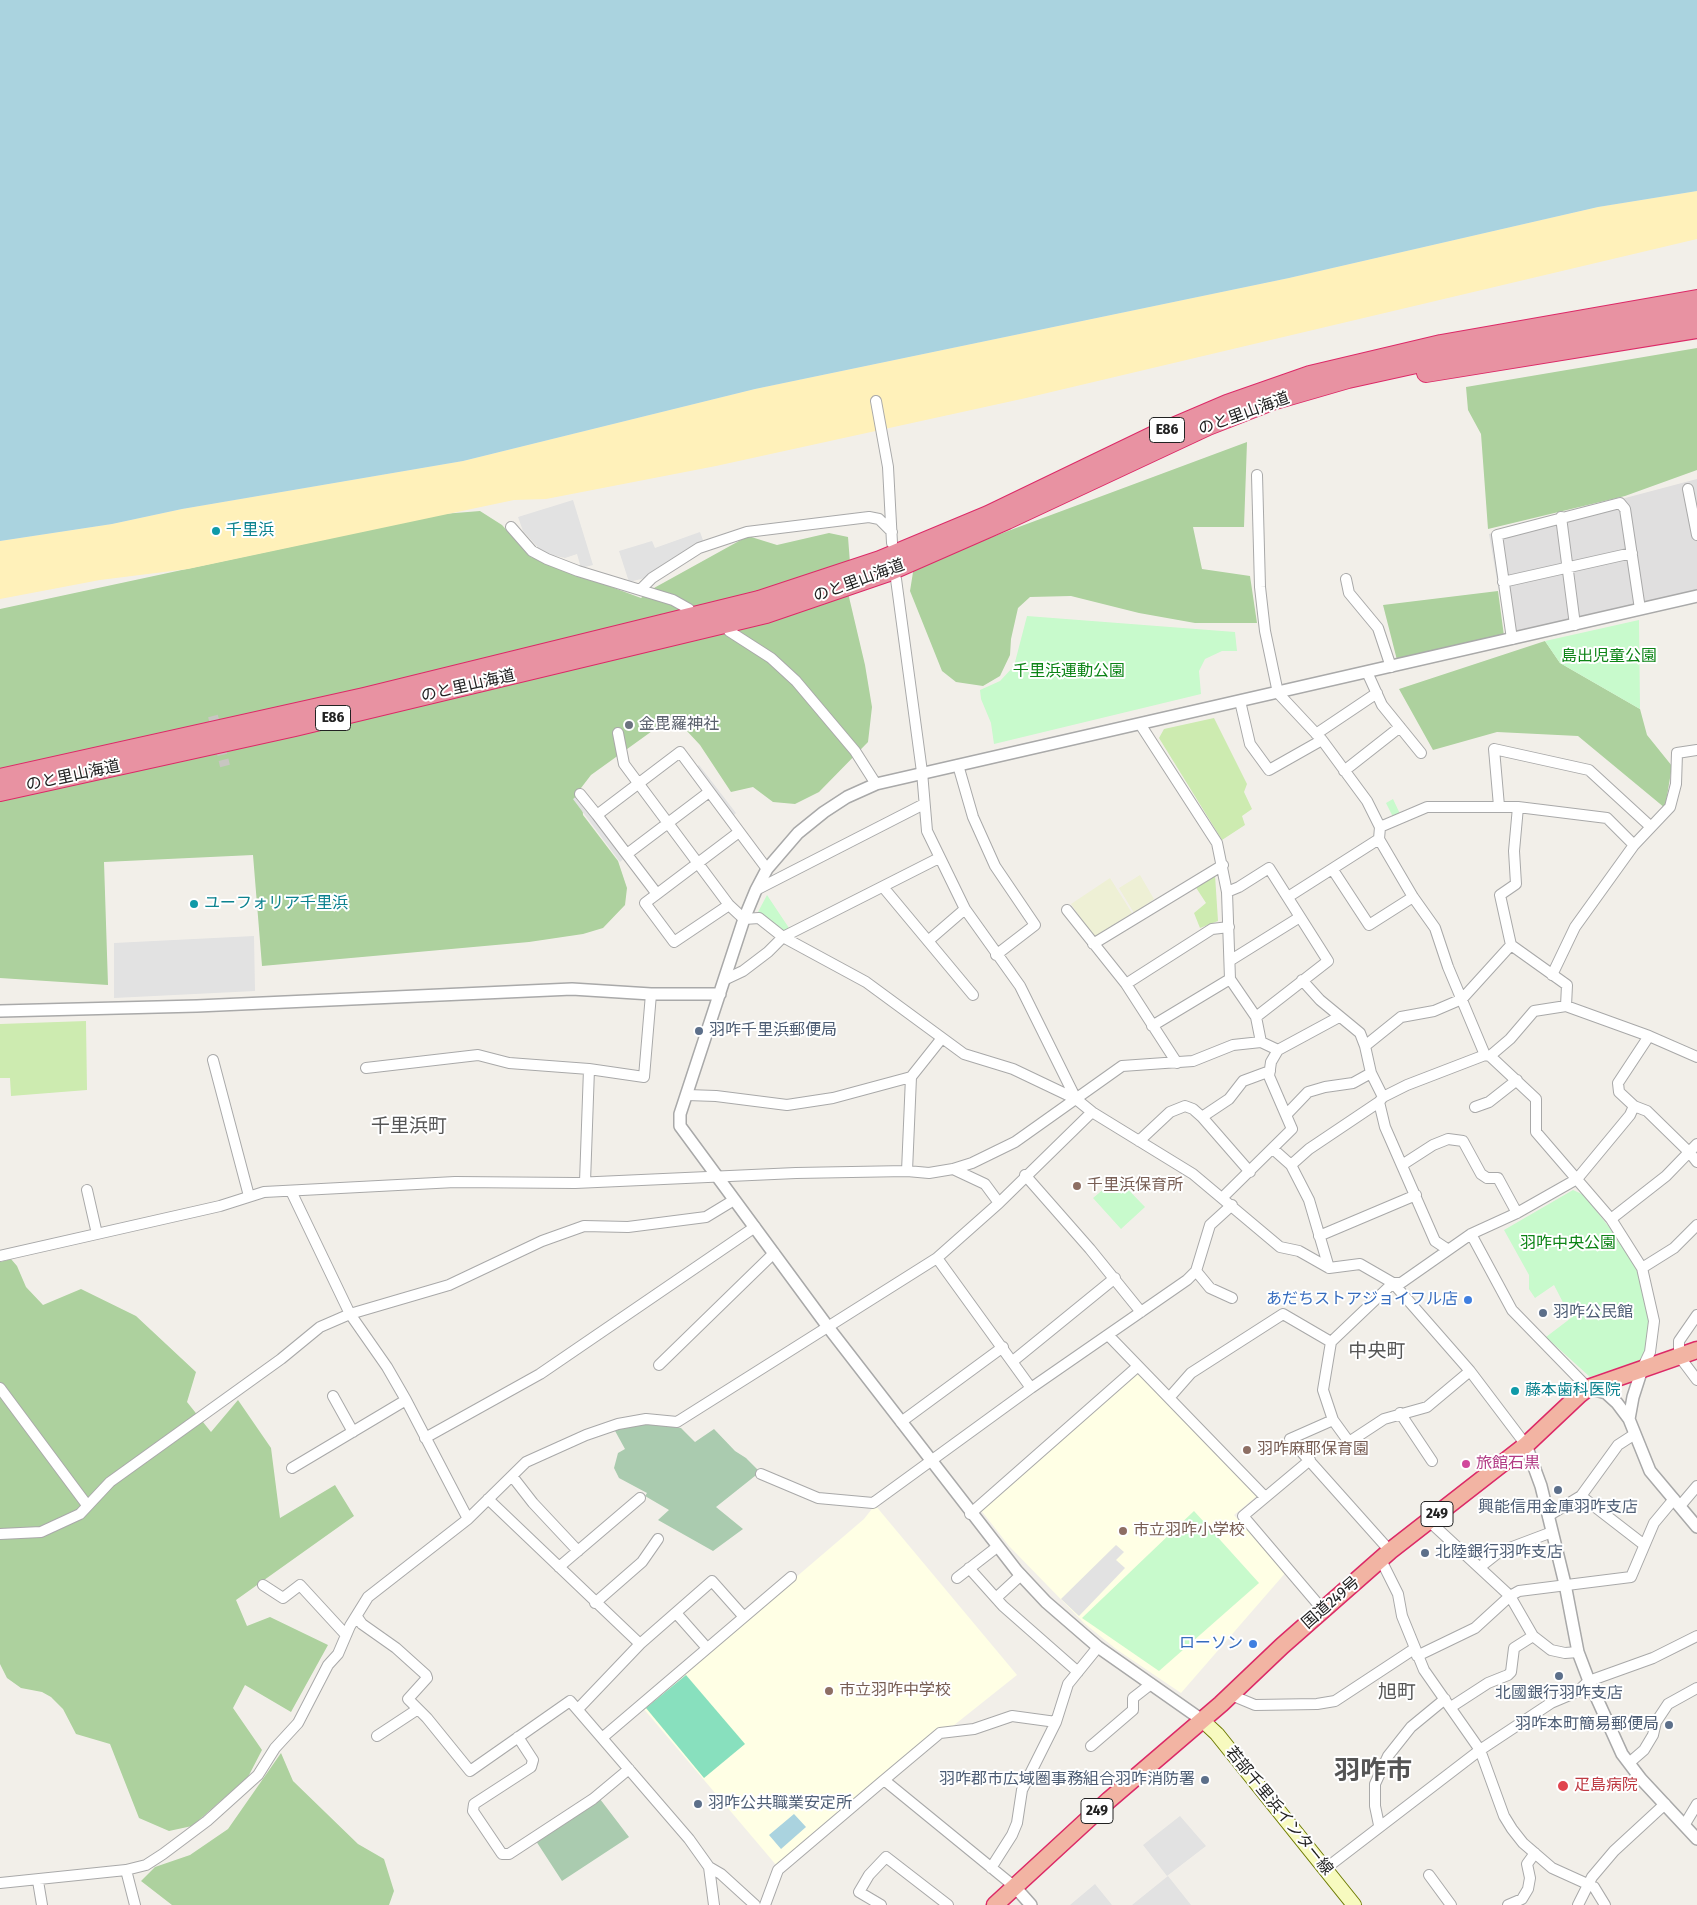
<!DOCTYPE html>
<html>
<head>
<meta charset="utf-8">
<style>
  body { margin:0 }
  canvas { display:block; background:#f2efe9 }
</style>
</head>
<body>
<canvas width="1697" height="1905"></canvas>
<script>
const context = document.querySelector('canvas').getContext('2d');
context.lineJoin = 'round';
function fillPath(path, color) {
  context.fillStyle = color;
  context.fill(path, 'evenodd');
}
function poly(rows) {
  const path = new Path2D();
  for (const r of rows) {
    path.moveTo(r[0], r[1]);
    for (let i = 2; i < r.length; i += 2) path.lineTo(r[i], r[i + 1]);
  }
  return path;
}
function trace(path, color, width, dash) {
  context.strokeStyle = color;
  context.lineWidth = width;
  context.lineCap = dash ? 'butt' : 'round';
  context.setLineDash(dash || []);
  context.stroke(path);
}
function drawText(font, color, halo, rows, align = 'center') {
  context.font = font + ' "Fira Sans Condensed","Noto Sans JP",sans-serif';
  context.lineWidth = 4;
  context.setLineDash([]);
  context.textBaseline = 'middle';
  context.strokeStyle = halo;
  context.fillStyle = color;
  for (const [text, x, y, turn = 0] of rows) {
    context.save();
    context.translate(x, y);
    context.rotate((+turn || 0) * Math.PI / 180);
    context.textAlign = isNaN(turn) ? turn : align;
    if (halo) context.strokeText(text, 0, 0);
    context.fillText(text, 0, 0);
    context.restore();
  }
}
const residential = poly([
  [1697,479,1697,590,1507,637,1489,534]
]);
const education = poly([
  [1137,1372,1258,1495,1234,1515,1287,1571,1181,1693,1116,1649,1084,1623,1009,1546,980,1509],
  [875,1505,1017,1675,777,1866,643,1708,864,1519]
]);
const farmland = poly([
  [1140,875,1154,899,1134,913,1119,888],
  [1110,878,1132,913,1094,937,1071,904]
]);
const grass = poly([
  [1214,718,1247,784,1244,792,1252,809,1242,816,1245,825,1222,840,1159,738,1164,729],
  [1215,875,1218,921,1200,928,1194,913,1206,903,1195,886],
  [86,1021,87,1090,11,1096,10,1078,0,1078,0,1024]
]);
const forest = poly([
  [1697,348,1697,470,1625,496,1488,529,1481,434,1468,410,1466,387],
  [1247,442,1244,527,1193,527,1202,569,1250,576,1257,623,1195,623,1139,613,1071,596,1030,597,1018,608,1011,639,1010,655,1000,676,983,686,956,682,942,671,910,591,914,566],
  [480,511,502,525,531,557,641,598,654,588,748,536,777,545,829,533,848,537,851,576,849,597,865,665,872,707,868,742,819,792,795,804,773,802,753,787,731,792,700,745,673,716,591,775,581,788,583,815,618,861,627,888,625,905,603,928,583,934,529,942,262,966,253,855,104,862,108,985,0,978,0,609,443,514],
  [1498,591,1504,636,1397,660,1383,605],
  [1545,641,1560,663,1640,709,1647,735,1672,766,1665,808,1578,736,1497,732,1433,750,1399,689],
  [11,1259,17,1266,26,1287,43,1305,81,1289,136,1316,196,1372,187,1402,211,1432,238,1400,271,1448,280,1518,335,1485,354,1516,236,1600,247,1626,270,1617,328,1645,291,1712,245,1685,233,1708,262,1750,248,1777,192,1826,169,1831,139,1818,110,1744,76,1734,63,1709,51,1697,42,1692,21,1688,7,1678,0,1664,0,1262],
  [281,1753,293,1781,358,1844,384,1859,394,1891,389,1905,172,1905,141,1881,155,1867,190,1855,228,1829]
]);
const sand = poly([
  [1697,191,1697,239,1026,398,716,466,546,499,514,500,188,569,100,580,0,599,0,541,112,524,182,509,463,461,755,389,1289,278,1598,207]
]);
const cemetery = poly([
  [647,1423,681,1428,695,1442,714,1429,735,1451,746,1458,760,1472,716,1507,743,1529,713,1551,658,1520,669,1510,645,1496,647,1493,619,1478,614,1468,618,1453,625,1449,614,1429],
  [600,1799,629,1837,562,1881,536,1841]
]);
const park = poly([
  [1027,616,1235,632,1237,651,1222,651,1205,659,1199,671,1201,694,994,744,991,723,981,699,980,690,1000,681,1014,666],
  [1639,620,1640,709,1560,663,1545,641],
  [1393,799,1401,816,1394,819,1386,803],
  [767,895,789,928,784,932,758,912],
  [1117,1178,1145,1207,1121,1229,1093,1198],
  [1573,1190,1584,1195,1637,1263,1652,1321,1649,1346,1641,1360,1590,1377,1546,1337,1571,1318,1554,1285,1535,1298,1529,1289,1529,1275,1504,1230],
  [1194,1511,1259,1583,1159,1671,1082,1618]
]);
const pitch = poly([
  [686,1675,745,1744,704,1778,646,1708]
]);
const parking = poly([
  [573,500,593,565,581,568,577,554,565,558,543,553,523,531,518,517],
  [700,532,704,543,645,578,629,582,619,551,652,541,655,548],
  [699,765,736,813,731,818,694,769],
  [578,795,626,857,620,862,573,799],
  [254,936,255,991,114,998,114,943],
  [1116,1545,1124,1552,1116,1560,1125,1568,1079,1616,1061,1599],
  [1180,1816,1206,1846,1167,1876,1143,1845],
  [1168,1876,1191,1905,1132,1905],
  [1095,1884,1112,1905,1070,1905]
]);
const water = poly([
  [0,0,1697,0,1697,191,1598,207,1289,278,755,389,463,461,182,509,112,524,0,541],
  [794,1814,806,1827,781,1849,769,1835]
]);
const minorTunnel = poly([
  [213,716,225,766]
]);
const minor = poly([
  [876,401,888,467,892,543],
  [1257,475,1260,587,1265,631,1278,693,1322,740,1367,801,1380,827,1379,839,1413,897,1435,928,1448,967,1485,1055,1490,1056,1536,1099,1536,1132,1611,1219,1642,1268,1654,1321,1650,1352,1642,1369],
  [1688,489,1697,535],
  [1561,517,1575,625],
  [511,527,532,551,547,559,578,571,673,600,689,609],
  [896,579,922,772,927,831,965,909,1020,986,1076,1099],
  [1346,579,1349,593,1378,628,1391,667],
  [1503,582,1632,553],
  [640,590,652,578,699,548,747,532,869,517,879,519,892,532],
  [729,631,771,658,796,681,855,751,876,784],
  [1512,639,1497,535,1620,503,1625,509,1640,609],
  [1367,672,1382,705,1421,753],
  [1240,701,1250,744,1269,770,1322,740],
  [1140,724,1217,843,1227,892,1230,979,1256,1017,1261,1042],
  [618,733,624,764,729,905,744,919,759,918,783,937,866,982,964,1054,1013,1069,1076,1099,1092,1112,1193,1174,1280,1247,1299,1251,1329,1268,1360,1264,1393,1283,1470,1371,1526,1445],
  [1316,734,1377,693],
  [958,765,973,817,995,866,1035,925,996,955],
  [1344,771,1400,727],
  [580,794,597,815],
  [1499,806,1494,749,1589,770,1651,827],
  [1518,807,1514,851,1516,884,1500,895,1511,945,1567,985,1566,1006,1649,1036,1697,1057],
  [1380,827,1427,807,1518,807,1607,818,1634,845],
  [739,832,657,894,597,815,680,752,767,869],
  [627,854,709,792],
  [1333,870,1369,925,1413,897],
  [883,887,973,995],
  [756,890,924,804],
  [1227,892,1239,887,1269,868,1328,961,1256,1017],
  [657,894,645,903,674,942,729,905],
  [1288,897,1379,839],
  [1067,910,1126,984,1177,1063],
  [928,941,965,909],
  [1093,944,1223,865],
  [1231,960,1300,917],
  [1552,975,1575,927,1634,845,1670,807,1676,784,1677,753,1697,750],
  [726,979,743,971,768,952,783,937,939,858],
  [1302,980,1320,1000,1360,1033,1365,1046,1371,1073,1383,1097,1379,1102,1385,1127,1435,1241,1447,1249],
  [1126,984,1212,929,1229,927],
  [1152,1026,1230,979],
  [1649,1036,1618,1083,1619,1092,1634,1106,1647,1111,1690,1153,1697,1162],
  [1365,1046,1401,1017,1434,1011,1462,999,1511,945],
  [1490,1056,1510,1039,1534,1011,1566,1006],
  [213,1060,249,1196],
  [366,1068,478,1055,509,1063,589,1069,644,1077,651,994],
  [687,1095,716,1096,787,1105,833,1098,911,1077,942,1038],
  [1383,1097,1407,1085,1485,1055],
  [1475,1107,1489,1102,1517,1080],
  [1286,1115,1308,1092,1325,1087,1353,1083,1371,1073],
  [1202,1117,1229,1099,1243,1081,1270,1071],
  [1139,1141,1170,1112,1185,1106,1193,1109,1202,1117,1250,1172],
  [1273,1149,1291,1165,1309,1200,1329,1268],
  [1291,1165,1309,1149,1379,1102],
  [1402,1165,1433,1145,1448,1139,1463,1141,1481,1174,1487,1178,1498,1178,1517,1213],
  [953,1169,985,1184,999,1203],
  [907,1171,911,1077],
  [1025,1175,1090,1249,1141,1312],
  [585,1182,589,1069],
  [87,1190,97,1234],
  [291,1191,350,1314,387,1367,406,1400,468,1519],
  [1222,1198,1292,1129,1269,1076,1271,1062,1278,1050,1339,1017],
  [1611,1219,1666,1176,1697,1144],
  [1471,1234,1512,1310,1588,1388],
  [1319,1236,1416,1195],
  [0,1256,220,1206,264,1192,455,1182,575,1183,796,1173,907,1171,929,1173,953,1169,972,1163,1015,1142,1122,1066,1193,1061,1233,1045,1261,1042,1278,1050],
  [937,1258,1031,1388],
  [1642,1268,1674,1248,1697,1225],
  [1196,1271,1210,1288,1232,1298],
  [1697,1315,1679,1341,1679,1356,1697,1380],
  [1109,1336,1265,1497],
  [1013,1361,1115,1278],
  [659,1365,774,1253],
  [1470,1371,1427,1407,1384,1419,1349,1442,1333,1420,1323,1390,1331,1342,1393,1283,1401,1283,1471,1234,1517,1213,1577,1179,1630,1115,1634,1106],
  [0,1388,87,1505],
  [333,1396,353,1432],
  [1169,1398,1191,1373,1283,1314,1331,1342],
  [1400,1413,1432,1461],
  [1333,1420,1290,1439,1390,1551],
  [901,1422,1003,1347],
  [425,1438,540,1374,755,1227],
  [1310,1460,1243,1516,1323,1610],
  [292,1468,406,1400],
  [761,1474,818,1498,873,1503,1031,1388,1187,1280,1196,1271,1210,1225,1232,1205],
  [512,1476,533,1503,578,1551],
  [1581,1496,1643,1544],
  [488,1499,640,1644],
  [1680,1506,1697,1486],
  [970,1514,1137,1367],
  [1548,1516,1581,1496,1618,1445,1635,1434],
  [1429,1521,1510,1596,1533,1636,1551,1650,1565,1653,1578,1652],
  [0,1534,41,1532,80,1514,110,1482,281,1359,320,1327,350,1314,449,1285,542,1241,584,1226,628,1227,706,1217,734,1200],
  [1381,1560,1398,1594,1402,1616,1424,1670,1480,1750,1504,1816,1512,1829,1523,1843,1552,1868,1594,1887,1605,1905],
  [559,1567,640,1498],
  [1480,1567,1499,1552,1552,1532],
  [969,1568,1003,1606,1078,1672],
  [957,1578,997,1547],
  [263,1585,283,1598,300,1585,346,1635],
  [996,1598,1021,1575],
  [595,1603,642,1562,658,1539],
  [676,1613,707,1648],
  [357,1617,362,1624,396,1648,426,1675,427,1678,408,1699,427,1718,470,1771,570,1701,689,1839,709,1867,714,1905],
  [1417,1656,1475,1628,1510,1596,1519,1591,1631,1577,1654,1523,1674,1499],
  [1231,1695,1255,1705,1317,1704,1335,1701,1414,1649],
  [1451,1707,1488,1683,1508,1675,1511,1672,1514,1648,1533,1636],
  [578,1709,640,1644,712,1581,744,1617],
  [377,1736,418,1709],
  [518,1737,533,1760,531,1767,474,1804,473,1811,502,1854,509,1854,593,1799,629,1769],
  [602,1738,791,1577],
  [1091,1746,1133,1710,1133,1698,1151,1684],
  [1629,1763,1644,1750,1653,1735,1656,1722,1668,1704,1697,1688],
  [884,1780,940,1733,974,1729,1012,1716,1056,1722,1068,1684,1098,1647],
  [1685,1824,1697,1804],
  [1379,1825,1375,1806,1375,1784,1388,1756,1411,1727,1445,1699],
  [709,1867,721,1874,755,1905],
  [991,1868,1012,1835,1017,1823,1022,1790,1056,1722],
  [1325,1869,1480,1750,1551,1703,1577,1692,1589,1681,1653,1658,1697,1636],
  [126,1870,135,1905],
  [1429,1875,1451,1905],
  [38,1881,42,1905],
  [0,1883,126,1870,146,1865,163,1854,207,1821,258,1775,275,1748,298,1723,328,1665,338,1654,350,1626,368,1597,468,1519,526,1462,586,1435,618,1424,646,1419,677,1422,937,1258,999,1203,1092,1112],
  [765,1905,778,1870,884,1780,1015,1887],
  [881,1905,859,1892,869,1875,886,1857,948,1905],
  [1508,1905,1522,1899,1528,1889,1530,1878,1527,1864,1535,1853],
  [1578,1905,1592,1877,1614,1851,1665,1804]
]);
const tertiary = poly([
  [0,1011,197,1006,572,989,651,994,720,994],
  [1642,1369,1633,1397,1629,1419,1650,1471,1697,1527],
  [1588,1388,1606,1393,1617,1403,1629,1419],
  [1526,1445,1541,1486,1565,1584,1578,1652,1589,1681,1622,1754,1641,1779,1697,1839],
  [1202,1720,1098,1647,1046,1602,1017,1571,828,1327,680,1126,680,1114,744,919,756,890,767,869,798,833,824,812,847,797,876,784,1697,596],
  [1015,1887,1031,1905]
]);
const secondary = poly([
  [1202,1720,1217,1734,1354,1905]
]);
const trunk = poly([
  [995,1905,1109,1800,1221,1704,1282,1646,1390,1551,1526,1445,1579,1395,1588,1388,1697,1350]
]);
const motorway = poly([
  [1426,373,1697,329],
  [0,778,364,697,759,600,880,560,988,515,1152,436,1227,404,1310,375,1441,344,1697,299],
  [0,792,295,727,766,614,886,573,1007,520,1208,426,1272,401,1348,379,1448,357,1697,314]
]);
const markers = [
  [216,531,5,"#0f9aa8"],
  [629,725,5,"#6b7280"],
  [194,904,5,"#0f9aa8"],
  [699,1031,5,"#5c6f8a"],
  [1077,1186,5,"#8d6e63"],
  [1468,1300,5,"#3f7fe0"],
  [1543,1313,5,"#5c6f8a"],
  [1515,1391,5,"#0f9aa8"],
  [1247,1450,5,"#8d6e63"],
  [1466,1464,5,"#d1479c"],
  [1558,1490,5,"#5c6f8a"],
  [1123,1531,5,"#8d6e63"],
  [1425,1553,5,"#5c6f8a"],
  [1253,1644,5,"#3f7fe0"],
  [1559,1676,5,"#5c6f8a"],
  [829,1691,5,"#8d6e63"],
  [1669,1725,5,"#5c6f8a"],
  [1205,1780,5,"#5c6f8a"],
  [1563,1786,6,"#e0444e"],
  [698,1804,5,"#5c6f8a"]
];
const shields = [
  [1167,430,35],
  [333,718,35],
  [1437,1514,32],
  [1097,1811,32]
];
const shieldNames = [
  ["E86",1167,430],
  ["E86",333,718],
  ["249",1437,1514],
  ["249",1097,1811]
];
const streetNames = [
  ["のと里山海道",1244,414,-20],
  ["のと里山海道",859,581,-20],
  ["のと里山海道",468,686,-13],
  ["のと里山海道",73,776,-12],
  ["国道249号",1331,1603,-41],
  ["若部千里浜インター線",1279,1811,51]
];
const cultureNames = [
  ["千里浜",226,531],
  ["ユーフォリア千里浜",204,904],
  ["藤本歯科医院",1525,1391]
];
const parkNames = [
  ["島出児童公園",1609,657],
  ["千里浜運動公園",1069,672],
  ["羽咋中央公園",1568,1244]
];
const worshipNames = [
  ["金毘羅神社",639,725]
];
const serviceNames = [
  ["羽咋千里浜郵便局",709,1031],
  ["羽咋公民館",1553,1313],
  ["興能信用金庫羽咋支店",1558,1508,"center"],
  ["北陸銀行羽咋支店",1435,1553],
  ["北國銀行羽咋支店",1559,1694,"center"],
  ["羽咋本町簡易郵便局",1659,1725,"right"],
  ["羽咋郡市広域圏事務組合羽咋消防署",1195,1780,"right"],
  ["羽咋公共職業安定所",708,1804]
];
const educationNames = [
  ["千里浜保育所",1087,1186],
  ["羽咋麻耶保育園",1257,1450],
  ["市立羽咋小学校",1133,1531],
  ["市立羽咋中学校",839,1691]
];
const shopNames = [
  ["あだちストアジョイフル店",1458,1300],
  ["ローソン",1243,1644]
];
const hotelNames = [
  ["旅館石黒",1476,1464]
];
const healthNames = [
  ["疋島病院",1574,1786]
];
const quarterNames = [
  ["千里浜町",409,1127],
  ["中央町",1377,1352],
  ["旭町",1397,1693]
];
const townNames = [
  ["羽咋市",1373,1772]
];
fillPath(residential, '#e0dfdf');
fillPath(education, '#ffffe5');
fillPath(farmland, '#eef0d5');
fillPath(grass, '#cdebb0');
fillPath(forest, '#add19e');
fillPath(sand, '#fff1ba');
fillPath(cemetery, '#aacbaf');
fillPath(park, '#c8facc');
fillPath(pitch, '#88e0be');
fillPath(parking, '#e2e2e2');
fillPath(water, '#aad3df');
trace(minorTunnel, '#c8c6c1', 10, [10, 5]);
trace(minor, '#a9a9a9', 12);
trace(tertiary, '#a9a9a9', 14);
trace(secondary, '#707d05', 16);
trace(trunk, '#dc2a67', 19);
trace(motorway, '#dc2a67', 20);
trace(minor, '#fff', 10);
trace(tertiary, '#fff', 11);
trace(secondary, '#f7fabf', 14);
trace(trunk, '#f2b4a3', 16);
trace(motorway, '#e892a2', 18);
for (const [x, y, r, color] of markers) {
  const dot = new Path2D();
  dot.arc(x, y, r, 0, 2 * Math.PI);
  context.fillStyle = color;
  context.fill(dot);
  trace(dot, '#fff', 2);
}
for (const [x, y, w] of shields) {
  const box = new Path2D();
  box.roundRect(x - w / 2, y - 12.5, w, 25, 4);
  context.fillStyle = '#fff';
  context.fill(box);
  trace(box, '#222', 1);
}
drawText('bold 15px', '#222', null, shieldNames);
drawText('16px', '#222', '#fff', streetNames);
drawText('16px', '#0d838f', '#fff', cultureNames, 'left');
drawText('16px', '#0c8416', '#fff', parkNames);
drawText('16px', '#5b616d', '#fff', worshipNames, 'left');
drawText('16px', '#4e5e75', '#fff', serviceNames, 'left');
drawText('16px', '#785e54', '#fff', educationNames, 'left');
drawText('16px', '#366cbe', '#fff', shopNames, 'right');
drawText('16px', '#b23c85', '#fff', hotelNames, 'left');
drawText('16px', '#be3a42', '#fff', healthNames, 'left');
drawText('19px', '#555', '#fff', quarterNames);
drawText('bold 26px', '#555', '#fff', townNames);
</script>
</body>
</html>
